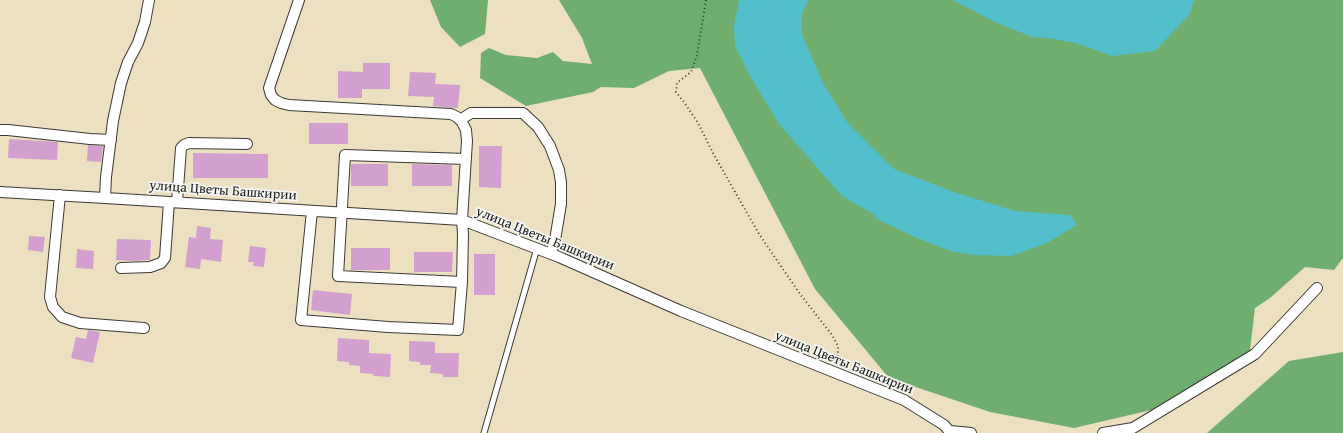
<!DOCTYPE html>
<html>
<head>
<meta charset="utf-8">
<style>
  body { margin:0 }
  canvas { display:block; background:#ece0c0 }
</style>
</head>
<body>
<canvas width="1343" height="433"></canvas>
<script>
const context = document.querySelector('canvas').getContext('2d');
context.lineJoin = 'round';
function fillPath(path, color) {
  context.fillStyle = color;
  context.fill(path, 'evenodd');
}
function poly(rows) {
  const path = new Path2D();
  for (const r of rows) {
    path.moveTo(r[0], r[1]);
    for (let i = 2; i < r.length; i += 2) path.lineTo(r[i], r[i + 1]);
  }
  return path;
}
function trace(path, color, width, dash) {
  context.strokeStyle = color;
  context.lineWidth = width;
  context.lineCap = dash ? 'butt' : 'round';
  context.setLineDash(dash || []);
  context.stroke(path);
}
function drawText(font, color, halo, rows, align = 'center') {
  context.font = font + ' "Gentium Book Plus",serif';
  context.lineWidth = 3.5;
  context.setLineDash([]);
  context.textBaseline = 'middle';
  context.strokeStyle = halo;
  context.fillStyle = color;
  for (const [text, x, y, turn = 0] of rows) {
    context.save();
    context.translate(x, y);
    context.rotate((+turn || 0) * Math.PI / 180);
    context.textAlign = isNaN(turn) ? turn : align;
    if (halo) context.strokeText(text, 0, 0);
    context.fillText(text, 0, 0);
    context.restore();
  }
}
const forest = poly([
  [430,0,488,0,485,34,460,47,441,27],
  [559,0,1343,0,1343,258,1334,270,1305,267,1270,298,1255,308,1250,350,1177,404,1074,428,990,412,889,378,815,289,700,68,669,71,634,88,601,87,593,92,526,106,480,78,481,53,489,48,506,55,537,58,553,52,563,61,592,64,582,38],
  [1343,352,1343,433,1207,433,1289,361]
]);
const water = poly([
  [739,0,808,0,802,13,802,35,823,83,847,122,894,169,954,192,1015,211,1070,215,1077,225,1047,243,1011,256,973,255,951,251,917,238,879,220,872,213,842,196,779,124,750,76,735,46,734,25],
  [953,0,1194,0,1189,15,1155,51,1112,56,1076,43,1048,38,1032,37,993,21]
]);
const building = poly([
  [363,63,390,63,390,89,362,89,362,98,338,98,338,71,363,72],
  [410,72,436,73,435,84,460,85,458,108,433,106,434,97,408,96],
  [309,123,348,123,348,144,309,144],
  [9,139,58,142,57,160,8,158],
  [88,145,103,146,101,162,87,161],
  [479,146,502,146,501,188,479,187],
  [193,153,268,154,268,178,193,178],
  [351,164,388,164,388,186,351,186],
  [412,164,452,165,452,186,412,186],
  [197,226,211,228,210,239,223,240,221,262,201,259,200,269,185,267,189,237,196,238],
  [29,236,45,237,43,252,28,250],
  [117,239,151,240,150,260,133,261,116,260],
  [250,246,266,248,264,267,253,266,254,262,248,262],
  [351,248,390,248,390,270,351,270],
  [77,249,94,251,93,269,76,268],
  [414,252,453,252,452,272,414,272],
  [474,254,495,254,495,295,474,295],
  [313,290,352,294,350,315,311,310],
  [88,330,100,332,93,363,71,358,76,337,86,339],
  [338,338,369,340,369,353,391,354,390,377,374,376,373,374,360,373,360,366,349,365,349,362,337,361],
  [409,341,435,342,435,353,459,353,458,377,443,377,443,374,430,373,431,365,420,365,420,362,409,361]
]);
const path = poly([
  [706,0,697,55,691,72,677,83,676,92,684,102,698,123,714,155,759,234,800,294,832,335,838,346,838,362]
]);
const lane = poly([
  [484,433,537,248]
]);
const street = poly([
  [299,0,269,88,271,95,275,100,281,103,289,105,451,114,457,117,462,122,466,130,467,141,462,220,463,234,462,282,338,276,345,155,466,159],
  [460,120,471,113,523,113,538,127,550,146,559,170,561,182,561,204,555,240,551,253],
  [0,130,8,130,90,139,111,140],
  [0,192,105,198,462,220,559,257,681,311,904,400,944,425,951,433],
  [60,195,50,297,53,307,62,317,80,323,144,328],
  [105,198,106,177,113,121,121,83,128,62,138,43,145,22,149,0],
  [177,202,181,148,184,145,189,143,247,144],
  [312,211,301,320,388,327,458,330,462,282],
  [121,268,150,267,161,263,165,258,169,202],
  [950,431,971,433],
  [1103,433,1133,428,1255,354,1317,288]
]);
const streetNames = [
  ["улица Цветы Башкирии",223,191,4],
  ["улица Цветы Башкирии",545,239,22],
  ["улица Цветы Башкирии",844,363,22]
];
fillPath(forest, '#6fae6f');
fillPath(water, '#51bec9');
fillPath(building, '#d39fce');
trace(lane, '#3b3935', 7);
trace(street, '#3b3935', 12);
trace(path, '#3b3935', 2, [1, 3]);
trace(lane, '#fff', 5);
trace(street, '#fff', 10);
drawText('14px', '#1c1c1c', '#f6f6f2', streetNames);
</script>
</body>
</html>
